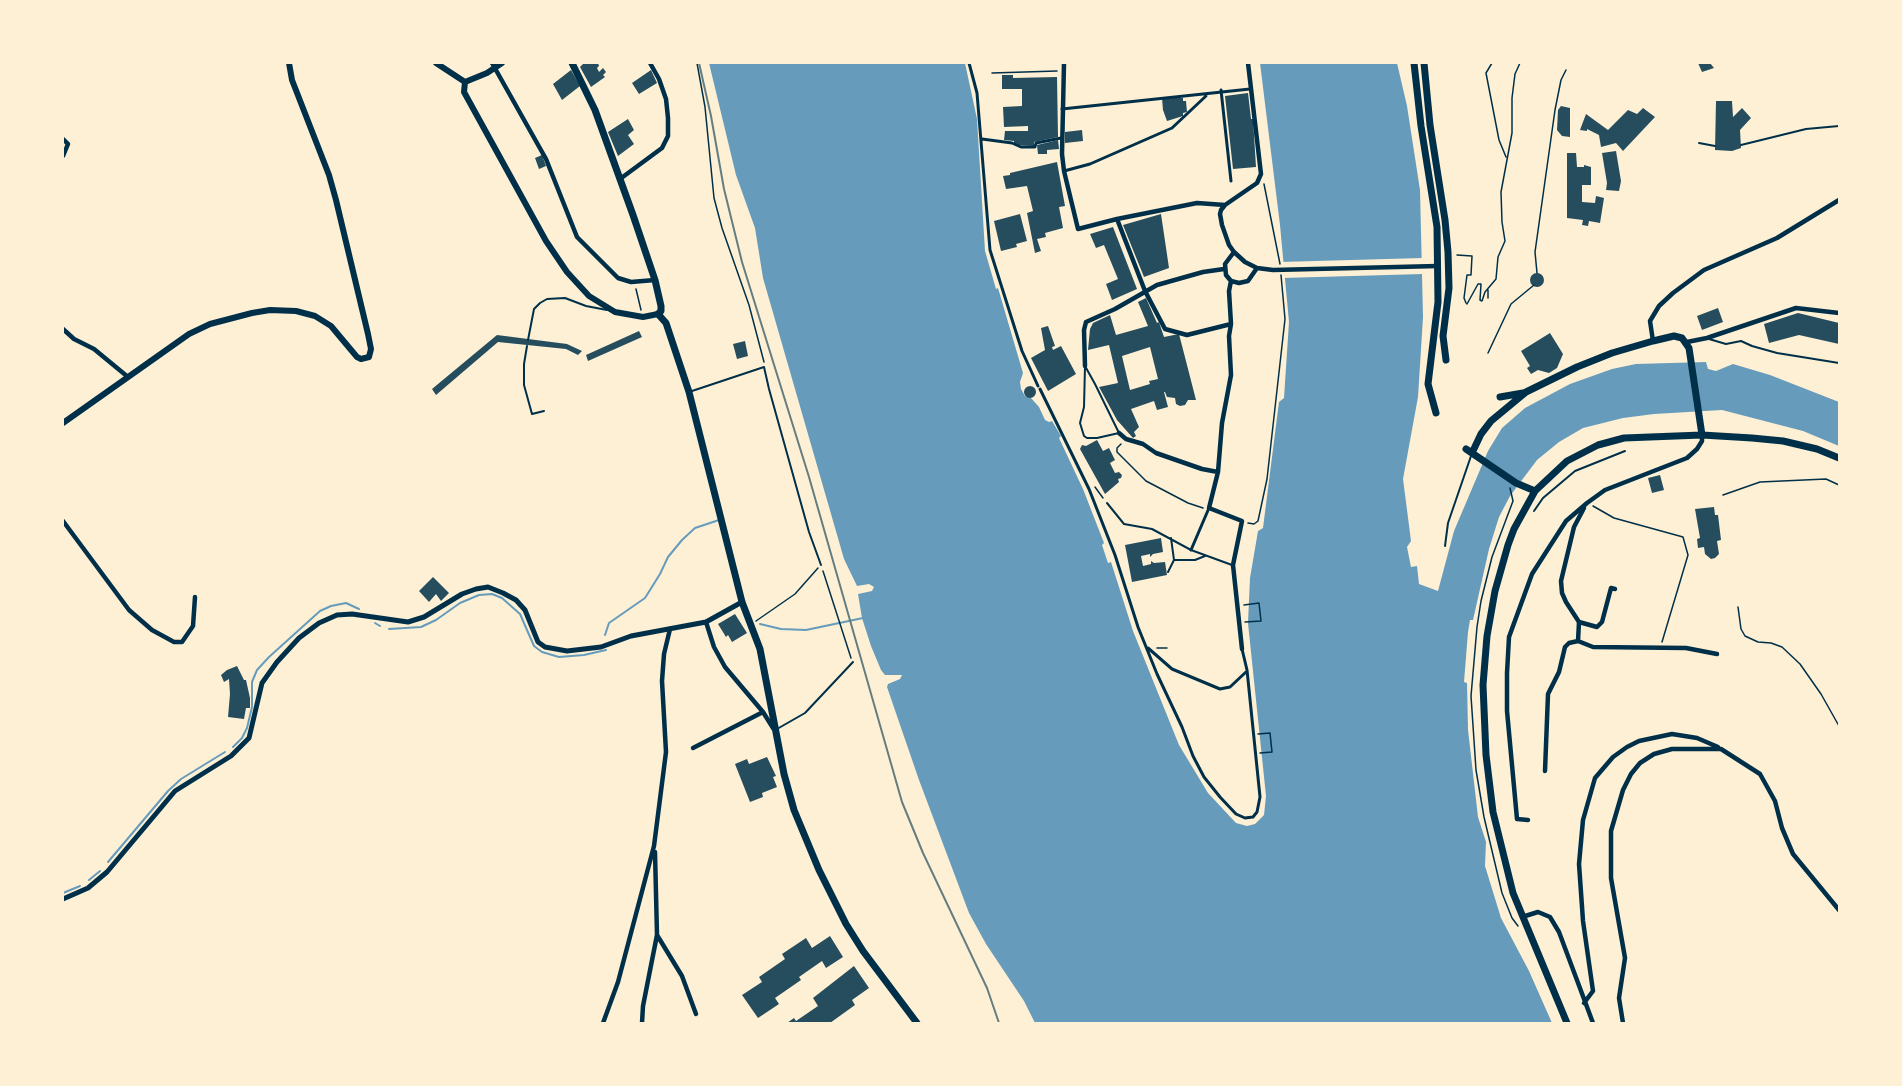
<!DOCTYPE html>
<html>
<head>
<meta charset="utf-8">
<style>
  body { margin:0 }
  #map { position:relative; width:1902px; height:1086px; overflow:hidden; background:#fdf0d5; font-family:Arial,sans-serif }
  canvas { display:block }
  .frame { position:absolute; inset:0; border:64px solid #fdf0d5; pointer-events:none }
</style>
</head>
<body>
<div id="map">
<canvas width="1902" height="1086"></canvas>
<div class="frame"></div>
</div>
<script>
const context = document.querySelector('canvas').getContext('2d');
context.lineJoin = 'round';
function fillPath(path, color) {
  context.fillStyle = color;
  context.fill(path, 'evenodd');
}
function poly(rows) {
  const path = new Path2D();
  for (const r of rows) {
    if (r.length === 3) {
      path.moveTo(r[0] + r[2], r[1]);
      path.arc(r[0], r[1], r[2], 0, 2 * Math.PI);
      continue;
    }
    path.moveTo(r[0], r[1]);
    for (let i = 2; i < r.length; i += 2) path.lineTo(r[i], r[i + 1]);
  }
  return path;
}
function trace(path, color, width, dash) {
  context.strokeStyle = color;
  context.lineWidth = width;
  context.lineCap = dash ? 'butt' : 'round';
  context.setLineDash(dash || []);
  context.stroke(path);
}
const water = poly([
  [709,63,965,63,977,119,985,251,996,289,998,288,1023,373,1020,382,1021,389,1025,396,1031,398,1039,407,1045,420,1049,422,1052,421,1061,436,1059,438,1083,489,1104,543,1102,545,1108,563,1111,562,1133,631,1179,745,1208,793,1236,823,1247,826,1255,824,1264,815,1266,796,1248,623,1250,578,1258,531,1263,528,1279,402,1284,398,1289,322,1280,225,1260,63,1397,63,1407,106,1420,190,1423,317,1418,397,1403,479,1411,541,1407,547,1411,567,1417,566,1419,584,1438,591,1454,531,1488,451,1502,428,1525,408,1570,384,1612,369,1636,364,1706,362,1708,369,1716,371,1733,364,1770,375,1839,402,1839,446,1803,431,1722,410,1654,414,1623,418,1583,428,1559,442,1537,460,1510,496,1499,517,1489,549,1473,620,1470,620,1468,632,1464,682,1467,683,1468,730,1478,817,1486,842,1485,866,1501,918,1529,971,1552,1023,1035,1023,1024,1001,986,944,969,913,919,780,887,687,888,684,900,679,902,675,885,675,881,670,871,646,862,618,858,594,872,591,874,587,869,584,857,586,844,559,763,278,755,228,736,175]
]);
const pier = poly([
  [1423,258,1423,274,1282,278,1280,262]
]);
const stream = poly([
  [375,623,380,626],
  [760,624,781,629,806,630,863,618],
  [389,629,421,627,436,620,460,603,479,595,492,594,502,598,520,614,534,646,542,652,559,657,584,655,606,650],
  [605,635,609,623,645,598,660,574,668,557,682,540,695,528,719,520],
  [233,747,242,738,247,728,252,707,252,682,257,670,269,657,320,611,331,606,346,603,359,609],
  [108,862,168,791,181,779,225,752],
  [89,880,100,871],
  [63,893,80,886]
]);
const building = poly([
  [584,63,598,63,599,66,597,68,599,72,603,68,606,72,603,75,605,77,591,87,580,67],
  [1698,63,1710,63,1714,68,1702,72],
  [571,70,580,86,562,100,553,84],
  [651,70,657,83,639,94,632,83],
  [1002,75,1013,75,1013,78,1057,77,1058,137,1034,142,1034,146,1014,145,1014,141,1004,140,1005,131,1028,131,1028,126,1004,127,1003,107,1022,106,1022,89,1002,89],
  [1248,93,1251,119,1253,119,1256,167,1233,169,1225,96],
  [1162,98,1183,98,1183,101,1186,101,1187,112,1183,113,1183,116,1167,121,1163,110],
  [1716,101,1732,101,1733,117,1742,108,1751,118,1740,130,1741,148,1732,151,1715,150],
  [1561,106,1570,108,1570,137,1562,136,1557,130,1558,110],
  [1643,108,1655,117,1623,151,1616,143,1601,147,1599,135,1587,129,1587,131,1580,130,1586,114,1608,130,1628,110,1637,114],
  [628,119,634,130,628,135,634,144,618,156,608,132],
  [1082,130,1083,141,1065,143,1065,132],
  [1058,140,1059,149,1047,150,1047,154,1038,154,1037,145],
  [1616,151,1621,181,1619,191,1606,190,1607,183,1602,153],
  [1567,153,1576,153,1577,167,1584,167,1584,165,1591,167,1591,185,1582,185,1582,202,1595,203,1596,196,1604,198,1600,223,1589,221,1588,226,1582,225,1583,220,1567,218],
  [542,155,546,166,539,169,535,158],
  [1057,162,1065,206,1059,207,1063,228,1045,233,1046,237,1037,239,1041,251,1035,253,1027,213,1033,211,1027,186,1006,189,1003,176,1010,175,1010,173],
  [1020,214,1027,241,1016,244,1017,247,1001,251,994,221],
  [1161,214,1169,268,1144,277,1123,225],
  [1113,227,1137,289,1112,300,1106,284,1118,279,1104,245,1096,248,1090,234],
  [1537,280,7],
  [1146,298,1157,323,1159,322,1164,337,1179,334,1196,400,1188,400,1185,405,1180,406,1176,404,1175,398,1167,397,1165,392,1164,392,1168,407,1157,410,1154,401,1131,409,1139,427,1134,432,1136,436,1133,438,1117,420,1099,387,1118,383,1109,345,1088,350,1090,329,1093,323,1110,315,1116,335,1148,326,1138,302],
  [1150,347,1158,379,1149,381,1150,384,1130,390,1122,356],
  [1718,308,1723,322,1702,330,1697,316],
  [1798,313,1839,323,1839,344,1799,335,1769,343,1764,324],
  [1048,326,1055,346,1052,347,1053,350,1061,346,1076,374,1048,391,1031,358,1045,350,1041,328],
  [639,331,642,337,588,361,586,355],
  [1550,333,1563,354,1557,368,1549,373,1538,370,1531,374,1527,368,1530,366,1521,351],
  [497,335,567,344,582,351,578,355,566,349,498,342,436,395,432,389],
  [745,341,748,356,737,359,733,344],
  [1030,392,6],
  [1097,440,1103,451,1109,448,1115,460,1110,463,1115,473,1119,472,1122,475,1121,478,1118,479,1119,482,1105,494,1080,449,1082,445,1086,446],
  [1660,475,1664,490,1652,493,1648,478],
  [1714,507,1715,515,1718,515,1721,540,1717,541,1719,554,1715,558,1711,559,1705,554,1704,547,1698,548,1697,539,1700,538,1695,509],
  [1161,538,1163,552,1153,554,1150,557,1150,554,1141,556,1143,566,1151,564,1151,561,1154,563,1165,562,1167,575,1132,582,1125,545],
  [433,577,449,593,441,601,436,594,429,602,419,591],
  [735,614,747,633,732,642,728,635,726,637,718,624],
  [237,666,244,680,246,680,250,698,250,708,246,708,244,719,228,717,230,694,229,679,224,682,221,675,227,670],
  [767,757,776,776,773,777,777,787,762,793,763,797,750,802,735,764,747,759,749,764],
  [830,936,843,957,826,968,822,961,799,977,801,980,775,998,779,1004,758,1018,742,995,762,982,759,977,785,959,782,954,806,938,812,948],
  [854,966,869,988,852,1000,855,1005,830,1023,787,1023,794,1018,796,1021,818,1006,813,998]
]);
const path = poly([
  [697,63,705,107,714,198,722,228,749,305,764,362],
  [1492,63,1486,73,1499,140,1506,157],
  [992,73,1057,71],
  [1264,184,1280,264],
  [1457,255,1472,256,1471,275,1467,275,1464,298,1466,303],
  [1537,273,1535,252,1555,110,1561,80,1566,70],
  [636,289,641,310],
  [1488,290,1488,298],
  [1467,304,1478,284,1481,284,1480,300,1482,301,1485,292,1496,279,1498,257,1505,241,1502,222,1501,192,1512,133,1512,98,1515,74,1520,63],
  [1488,353,1511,304,1534,285],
  [1121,444,1117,448,1117,452,1146,481,1188,503,1203,508],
  [1095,487,1103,498],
  [1510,488,1513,501,1492,557,1481,601,1477,627,1471,696,1476,770,1484,817,1502,893,1512,918,1518,926],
  [1723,495,1760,482,1826,479,1839,485],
  [1593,506,1614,518,1683,537,1688,555,1662,642],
  [1248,523,1254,524,1258,521,1267,479,1285,319,1281,275],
  [823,571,851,658],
  [1244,605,1259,603,1261,621,1245,622],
  [1738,607,1741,629,1745,636,1758,642,1771,643,1782,647,1800,664,1821,694,1839,726],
  [756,621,795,594,818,568],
  [1157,648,1167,648],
  [1258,734,1270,733,1272,752,1260,753]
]);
const service = poly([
  [1699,143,1715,146],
  [1741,145,1806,129,1839,126],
  [1709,339,1726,344,1741,341,1752,346,1777,353,1839,363],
  [528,340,534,309,540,303,547,299,565,298,586,306,607,310],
  [527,346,524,364,524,385,532,414,544,411],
  [1085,366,1095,384,1119,433,1097,438,1087,438,1084,436,1080,423,1084,407,1085,366],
  [689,392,764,367,769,389,809,532,821,565],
  [1107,503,1124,524,1152,529,1191,550,1232,565],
  [1534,511,1543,498,1575,471,1625,451],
  [1171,538,1174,560,1195,560,1205,556],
  [1445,546,1448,523,1471,456],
  [1168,572,1174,560],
  [777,729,805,713,853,662]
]);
const pedestrian = poly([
  [969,63,977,93,990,250,1022,351,1038,386],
  [1221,90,1231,181],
  [1062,109,1250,89],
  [982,139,1012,143,1021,147,1035,147,1036,143,1061,138],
  [1064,171,1090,164,1172,128,1206,96],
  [1040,389,1089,489,1115,555,1138,627,1157,674,1182,727,1193,756,1204,777,1220,797,1236,814,1245,818,1253,817,1257,812,1260,797,1247,670,1242,649],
  [1191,550,1209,508],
  [1148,648,1172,669,1220,689,1230,687,1246,672]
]);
const minor = poly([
  [492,63,546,159,577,237,618,278,631,282,655,280],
  [1064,63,1062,154,1064,171,1078,229,1117,219,1197,203,1225,205],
  [1248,63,1261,174,1257,183,1225,205,1221,210,1220,214,1222,225,1229,245,1234,252,1245,262,1257,268,1273,270,1438,266],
  [63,139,68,144,63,156],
  [620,179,662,148,668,136,668,118,666,99,659,79,650,63],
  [1117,219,1145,291,1165,329,1187,335,1231,324],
  [1234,252,1225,264,1226,275,1231,281,1239,283,1248,281,1257,268],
  [1231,281,1229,291,1231,324,1229,336,1231,375,1222,423,1218,472,1209,508,1242,521,1233,565,1242,649],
  [63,329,74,339,94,349,128,377],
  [1653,341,1650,321,1659,306,1673,293,1704,270,1777,238,1839,200],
  [1687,342,1707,338,1796,308,1839,313],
  [1085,366,1084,330,1086,322,1115,309,1157,285,1203,272,1224,269],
  [1119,433,1126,439,1143,444,1156,453,1202,469,1218,472],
  [63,521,129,610,152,630,174,642,182,642,193,626,195,597],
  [706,622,714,647,725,667,763,712,773,728],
  [1579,622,1597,627,1602,622,1611,588,1615,589],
  [1578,641,1579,622,1566,602,1562,593,1561,581,1574,527,1584,508],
  [693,748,763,712],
  [1545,771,1548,694,1559,672,1565,647,1569,643,1578,641,1593,647,1686,648,1717,654],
  [1528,820,1517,819,1507,711,1507,673,1509,637,1532,574,1566,521,1587,503,1605,490,1687,458,1697,449,1702,441,1702,435],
  [1522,917,1538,912,1550,917,1559,932,1593,1023],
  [657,935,682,976,696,1014],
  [1584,1003,1593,991,1583,921,1579,864,1583,820,1595,778,1613,757,1627,747,1639,741,1672,734,1697,738,1718,747],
  [603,1023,618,982,654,846,666,752,662,681,664,654,670,629],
  [642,1023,643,1006,657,935,655,852],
  [1623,1023,1619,998,1625,958,1611,878,1611,831,1623,790,1631,774,1640,763,1654,754,1672,749,1721,749,1760,774,1775,801,1782,828,1793,854,1839,910]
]);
const tertiary = poly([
  [63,899,88,888,107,872,175,791,231,756,249,738,262,683,277,662,299,638,319,623,337,615,352,614,408,622,424,617,462,594,476,589,488,587,503,593,516,600,525,610,538,642,545,647,567,651,601,647,631,636,706,622,742,602]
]);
const secondary = poly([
  [436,63,465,82],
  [465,82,464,92,546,241,567,272,589,296,615,312,643,317,658,314],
  [465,82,487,73,502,63],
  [63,423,189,334,210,324,252,313,270,310,296,311,315,316,331,326,357,357,361,359,369,357,371,349,368,334,336,200,329,175,292,80,289,63]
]);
const primary = poly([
  [572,63,595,110,633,215,655,280,661,306,661,311,658,314,666,323,689,392,742,602,760,649,784,774,794,810,819,870,846,924,863,951,917,1023],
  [1414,63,1421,126,1437,227,1438,302,1428,384,1436,413],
  [1424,63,1430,125,1445,220,1448,252,1449,288,1443,336,1446,360],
  [1500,397,1523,393],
  [1466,449,1516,483,1535,491],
  [1472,453,1481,434,1491,421,1526,392,1577,367,1612,353,1653,341,1674,336,1682,338,1689,348,1702,435],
  [1567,1023,1513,893,1493,812,1486,755,1483,685,1487,636,1495,591,1508,545,1514,529,1535,491,1567,461,1598,445,1624,438,1702,435,1752,438,1783,441,1817,449,1839,458]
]);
const rail = poly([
  [699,63,711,116,724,189,742,262,809,477,902,802,923,853,987,988,999,1023]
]);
fillPath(water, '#669bbc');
fillPath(pier, '#fdf0d5');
trace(stream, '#669bbc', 2);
fillPath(building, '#264d5e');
trace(path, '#003049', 1.5);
trace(service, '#003049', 2);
trace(pedestrian, '#003049', 3);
trace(minor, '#003049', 4.5);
trace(tertiary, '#003049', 5);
trace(secondary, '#003049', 6);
trace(primary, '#003049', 7);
trace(rail, '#657d81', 2);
</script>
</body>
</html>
